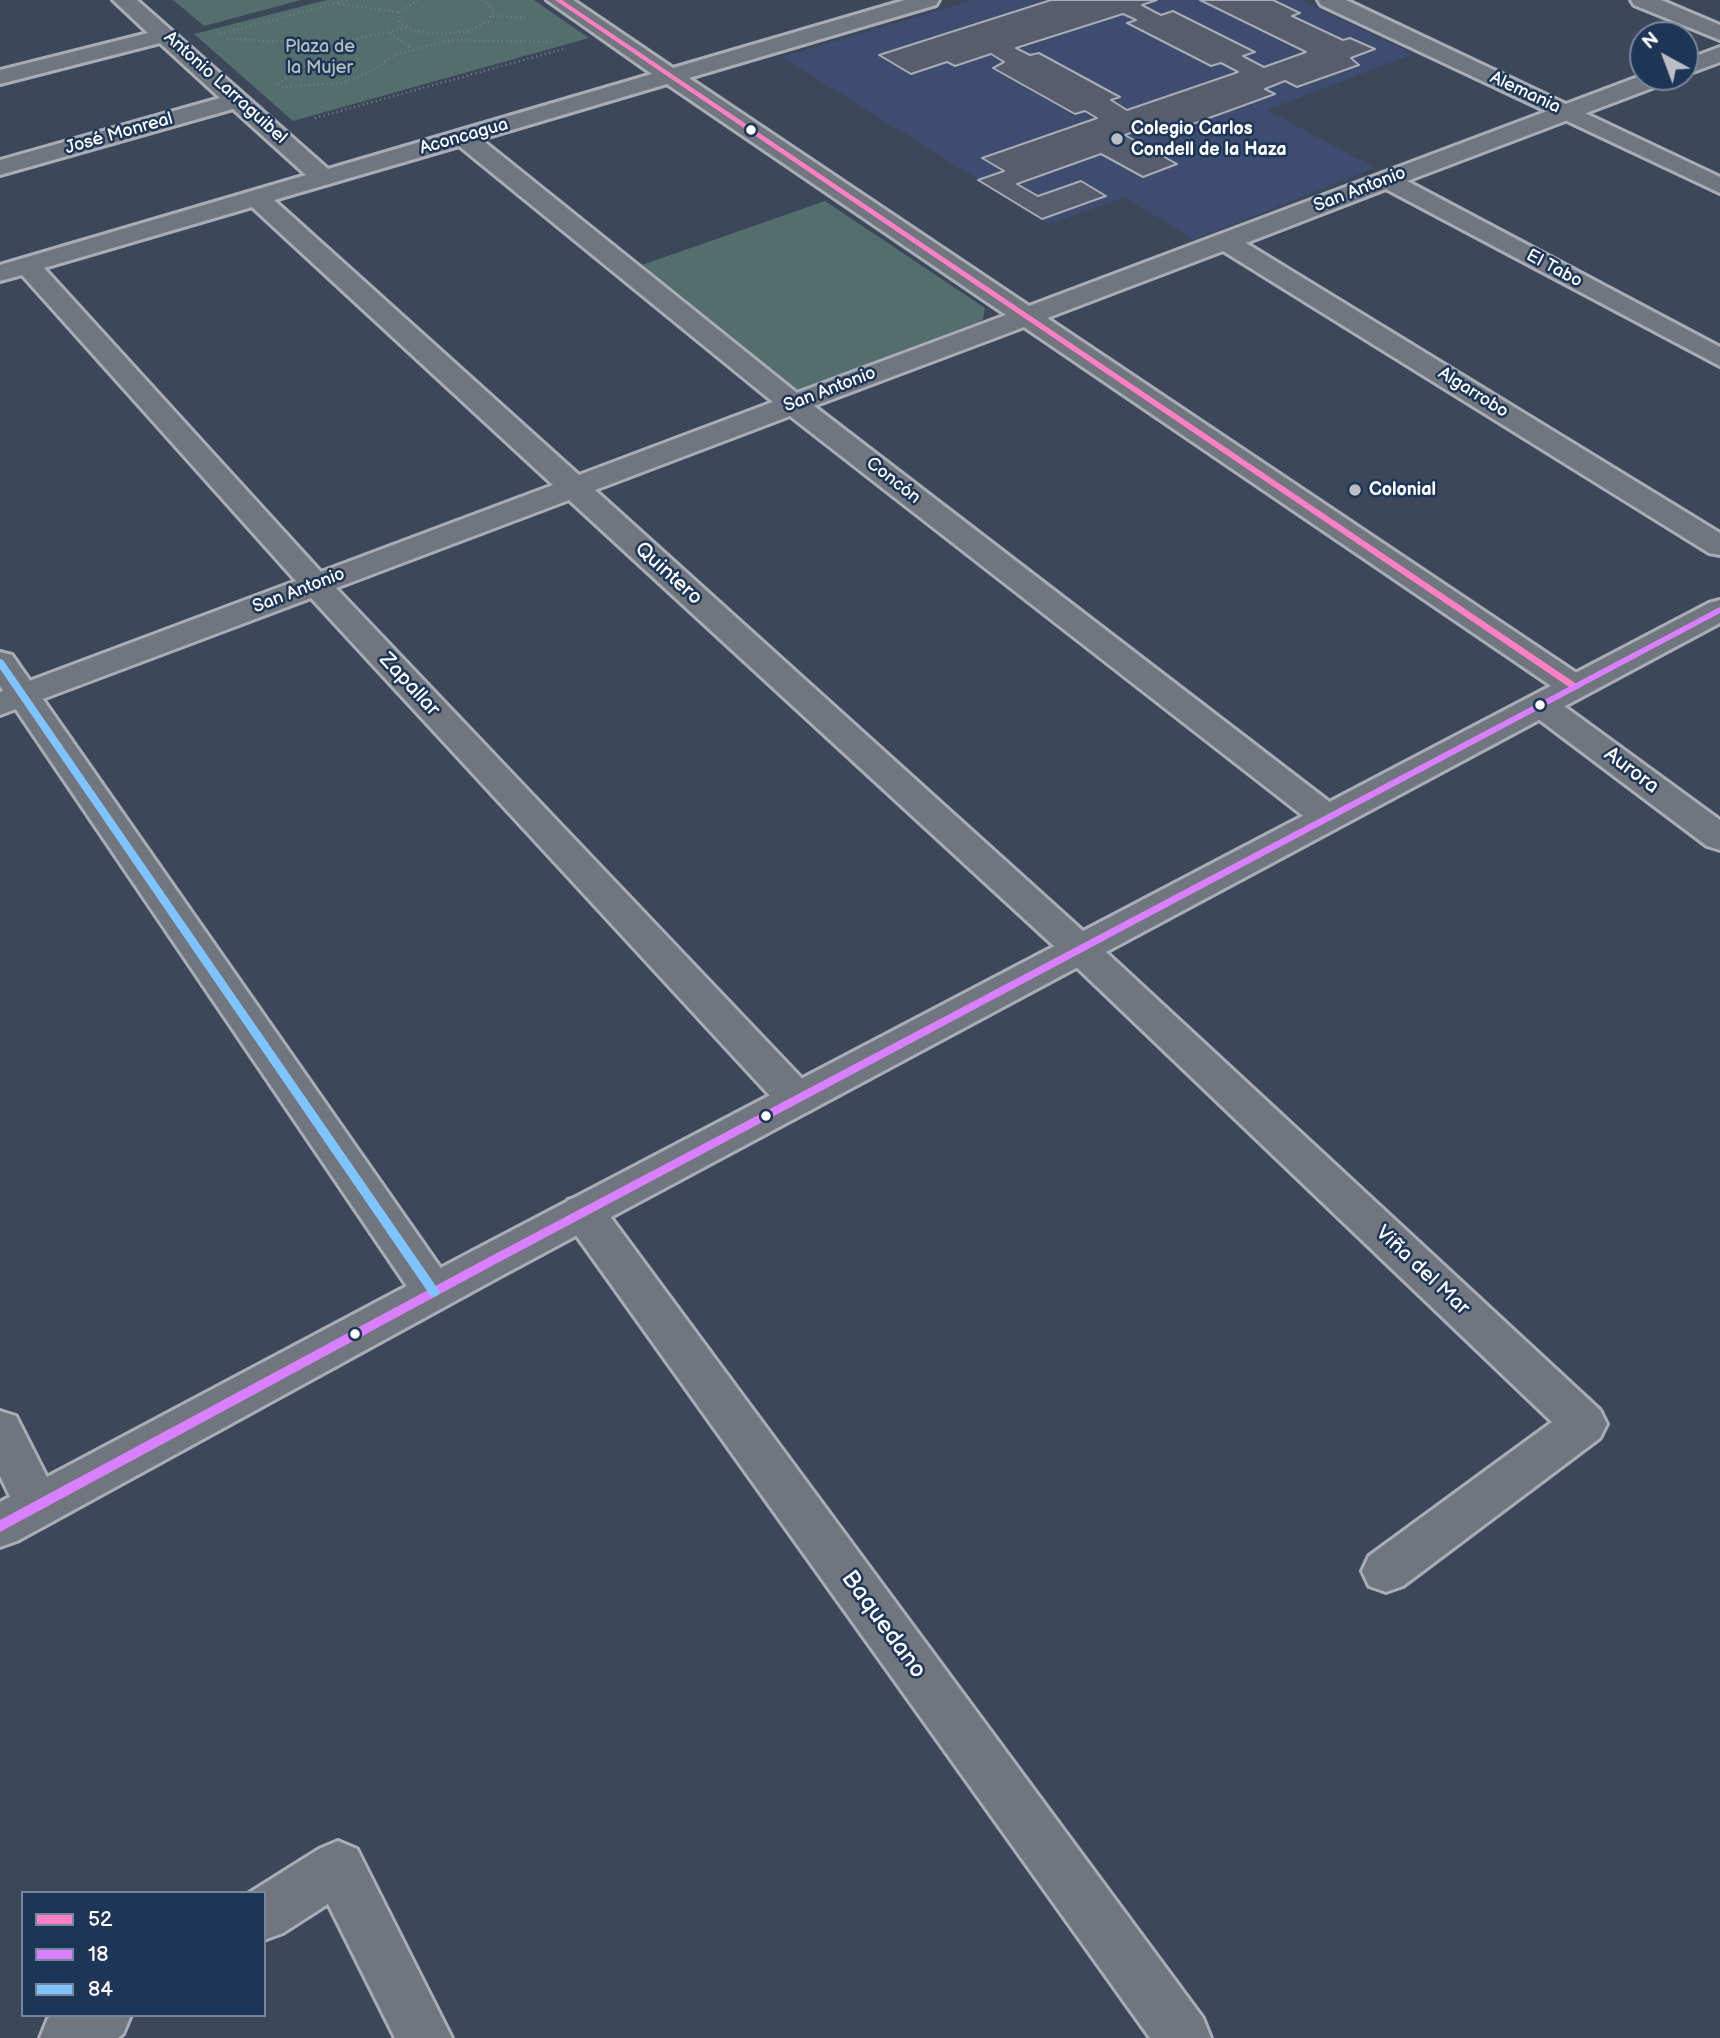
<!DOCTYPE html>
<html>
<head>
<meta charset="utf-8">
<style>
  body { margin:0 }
  #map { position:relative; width:1720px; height:2038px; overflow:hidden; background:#3d475a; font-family:"Balsamiq Sans",sans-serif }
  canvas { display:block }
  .legend { position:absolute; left:21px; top:1891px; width:245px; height:126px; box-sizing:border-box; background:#1d3557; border:2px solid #77869a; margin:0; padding:9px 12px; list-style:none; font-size:21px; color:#fff }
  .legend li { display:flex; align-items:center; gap:14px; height:35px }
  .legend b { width:35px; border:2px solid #77869a }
  .north { position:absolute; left:1629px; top:21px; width:70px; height:70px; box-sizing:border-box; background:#1d3557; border:2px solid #77869a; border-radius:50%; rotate:319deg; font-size:19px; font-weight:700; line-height:28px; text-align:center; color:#fff }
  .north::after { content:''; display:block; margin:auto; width:24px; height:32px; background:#bbbfc5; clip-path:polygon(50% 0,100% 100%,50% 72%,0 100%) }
</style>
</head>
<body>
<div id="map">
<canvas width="1720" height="2038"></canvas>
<ul class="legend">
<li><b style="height:9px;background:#ff80c5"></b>52</li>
<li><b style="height:9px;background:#d880ff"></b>18</li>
<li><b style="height:9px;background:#80c4ff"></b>84</li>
</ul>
<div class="north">N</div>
</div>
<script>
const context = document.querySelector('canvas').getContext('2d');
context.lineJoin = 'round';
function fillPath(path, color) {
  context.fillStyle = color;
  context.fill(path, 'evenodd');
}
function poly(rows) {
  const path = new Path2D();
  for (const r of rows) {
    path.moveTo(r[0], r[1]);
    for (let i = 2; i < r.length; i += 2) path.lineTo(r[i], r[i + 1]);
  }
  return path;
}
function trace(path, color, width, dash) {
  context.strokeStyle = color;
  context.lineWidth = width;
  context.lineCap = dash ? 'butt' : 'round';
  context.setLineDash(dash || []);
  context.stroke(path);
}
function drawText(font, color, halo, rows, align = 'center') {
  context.font = font + ' "Balsamiq Sans",sans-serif';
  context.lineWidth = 5;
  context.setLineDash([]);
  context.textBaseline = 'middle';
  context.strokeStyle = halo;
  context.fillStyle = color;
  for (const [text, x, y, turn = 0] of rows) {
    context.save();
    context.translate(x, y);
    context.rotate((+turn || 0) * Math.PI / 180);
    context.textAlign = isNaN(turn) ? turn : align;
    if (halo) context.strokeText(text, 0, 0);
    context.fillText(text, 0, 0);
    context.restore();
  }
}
const built = poly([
  [973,0,1301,0,1413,54,1267,110,1375,168,1193,240,1126,197,1049,224,782,57]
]);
const green = poly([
  [173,0,301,0,204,26],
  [327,0,534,0,589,38,293,121,194,34],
  [825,201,985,308,983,320,798,390,639,266]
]);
const building = poly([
  [1051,0,1157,0,1142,5,1161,15,1173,11,1255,52,1243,56,1264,67,1306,52,1200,0,1273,0,1300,13,1292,16,1343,40,1350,38,1375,49,1351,58,1359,65,1297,87,1285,81,1265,89,1275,94,1168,133,1153,125,1125,135,1177,164,1143,177,1101,154,1017,184,1038,196,1081,181,1106,196,1042,219,978,180,1004,171,982,158,1097,118,1085,111,1075,114,993,68,1004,62,991,54,955,66,947,62,911,74,879,55,1051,0],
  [1123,14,1136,20,1127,23,1211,66,1221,63,1238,72,1127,110,1111,100,1120,97,1039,53,1030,55,1016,48,1123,14]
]);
const path = poly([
  [418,0,399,12,400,23,416,31,442,34,469,31,488,21,494,10,483,0],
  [339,4,399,12],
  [493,16,527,18],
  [390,33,411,48],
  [220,34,348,0],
  [227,39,330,44,407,28],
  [278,84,315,59,329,45],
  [282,87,341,83,369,73,394,55,451,40,553,42],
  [315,118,563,49]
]);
const minor = poly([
  [113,0,137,0,328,169,652,74,547,0,573,0,673,68,905,0,939,0,936,5,689,78,1029,306,1643,75,1672,77,1668,82,1407,181,1720,347,1720,366,1386,189,1246,243,1720,533,1720,555,1709,553,1223,251,1047,318,1587,680,1592,687,1587,694,1575,697,1563,694,1024,327,814,406,1340,810,1346,818,1340,826,1328,830,1316,826,790,416,595,490,1093,940,1600,1410,1607,1424,1600,1438,1403,1586,1386,1592,1369,1586,1362,1571,1369,1556,1552,1422,1067,958,569,500,336,588,811,1088,817,1099,811,1110,797,1114,783,1110,311,598,0,715,0,692,296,581,22,275,0,281,0,265,306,175,233,109,0,175,0,160,220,98,160,43,0,84,0,70,148,33,113,0],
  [667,84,1006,315,797,393,481,139,667,84],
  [459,146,773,402,579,475,274,200,459,146],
  [252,207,553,485,321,572,44,268,252,207],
  [1631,0,1661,0,1720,25,1720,40,1634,5,1631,0],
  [1720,47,1720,62,1685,75,1685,60,1720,47],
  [1541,694,1553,698,1720,820,1720,850,1707,846,1529,712,1524,705,1529,698,1541,694],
  [0,1411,16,1416,54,1491,61,1506,54,1521,38,1527,22,1521,0,1476,0,1411],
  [338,1841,357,1849,452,2038,395,2038,328,1904,283,1933,264,1940,264,1893,249,1893,319,1849,338,1841],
  [54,2015,131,2015,123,2034,118,2038,40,2038,48,2018,54,2015]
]);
const tertiary = poly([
  [1318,0,1346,0,1720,177,1720,193,1321,5,1318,0],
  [0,652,12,655,449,1280,455,1292,449,1304,434,1310,419,1304,0,686,0,652],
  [583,1196,598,1200,1203,2018,1211,2038,1150,2038,568,1224,562,1212,568,1200,583,1196]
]);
const secondary = poly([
  [1720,600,1720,623,499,1277,17,1541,0,1547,0,1502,469,1253,1709,603,1720,600]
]);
const bus1 = poly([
  [555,0,562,0,1578,685,1580,687,1578,689,1572,689,555,0]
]);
const bus2 = poly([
  [1720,607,1720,613,488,1268,0,1532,0,1520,480,1262,1720,607]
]);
const bus3 = poly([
  [0,659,3,660,438,1289,440,1292,438,1295,434,1297,430,1295,0,669,0,659]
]);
const markers = [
  [751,130,6,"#fff"],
  [1117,139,7,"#bbbfc5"],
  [1355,490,7,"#bbbfc5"],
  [1540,705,6,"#fff"],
  [766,1116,6,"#fff"],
  [355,1334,6,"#fff"]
];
const farParknames = [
  ["Plaza de",320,47],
  ["la Mujer",320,68]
];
const farStreetnames = [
  ["Antonio Larraguibel",225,88,42],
  ["Alemania",1525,93,25],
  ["José Monreal",119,134,-16],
  ["Aconcagua",464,137,-16],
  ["San Antonio",1360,190,-21],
  ["El Tabo",1554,269,28],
  ["San Antonio",830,390,-21],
  ["Algarrobo",1473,393,32],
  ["Concón",893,481,38],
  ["San Antonio",299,591,-21]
];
const farPoinames = [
  ["Colegio Carlos",1131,129],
  ["Condell de la Haza",1131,150],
  ["Colonial",1369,490]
];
const streetNames = [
  ["Quintero",668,574,42],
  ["Zapallar",409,685,47],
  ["Aurora",1631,771,37],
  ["Viña del Mar",1422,1271,43]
];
const nearStreetnames = [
  ["Baquedano",883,1625,54]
];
fillPath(built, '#3e4c6f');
fillPath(green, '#546d6d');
fillPath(building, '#575d6d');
trace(building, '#a8acb5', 2);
trace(minor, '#a8acb5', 6);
trace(tertiary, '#a8acb5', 6);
trace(secondary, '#a8acb5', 6);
trace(path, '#787e87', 2.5, [1, 3.5]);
fillPath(minor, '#70757e');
fillPath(tertiary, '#70757e');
fillPath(secondary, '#70757e');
fillPath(bus1, '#ff80c5');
fillPath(bus2, '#d880ff');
fillPath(bus3, '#80c4ff');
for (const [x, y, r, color] of markers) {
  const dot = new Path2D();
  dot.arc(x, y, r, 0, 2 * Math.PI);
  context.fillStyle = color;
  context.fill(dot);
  trace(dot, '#1d3557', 2.5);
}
drawText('18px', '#b4c0bf', '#1d3557', farParknames);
drawText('18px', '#fff', '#1d3557', farStreetnames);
drawText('bold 18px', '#fff', '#1d3557', farPoinames, 'left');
drawText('21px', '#fff', '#1d3557', streetNames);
drawText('24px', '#fff', '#1d3557', nearStreetnames);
</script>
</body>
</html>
